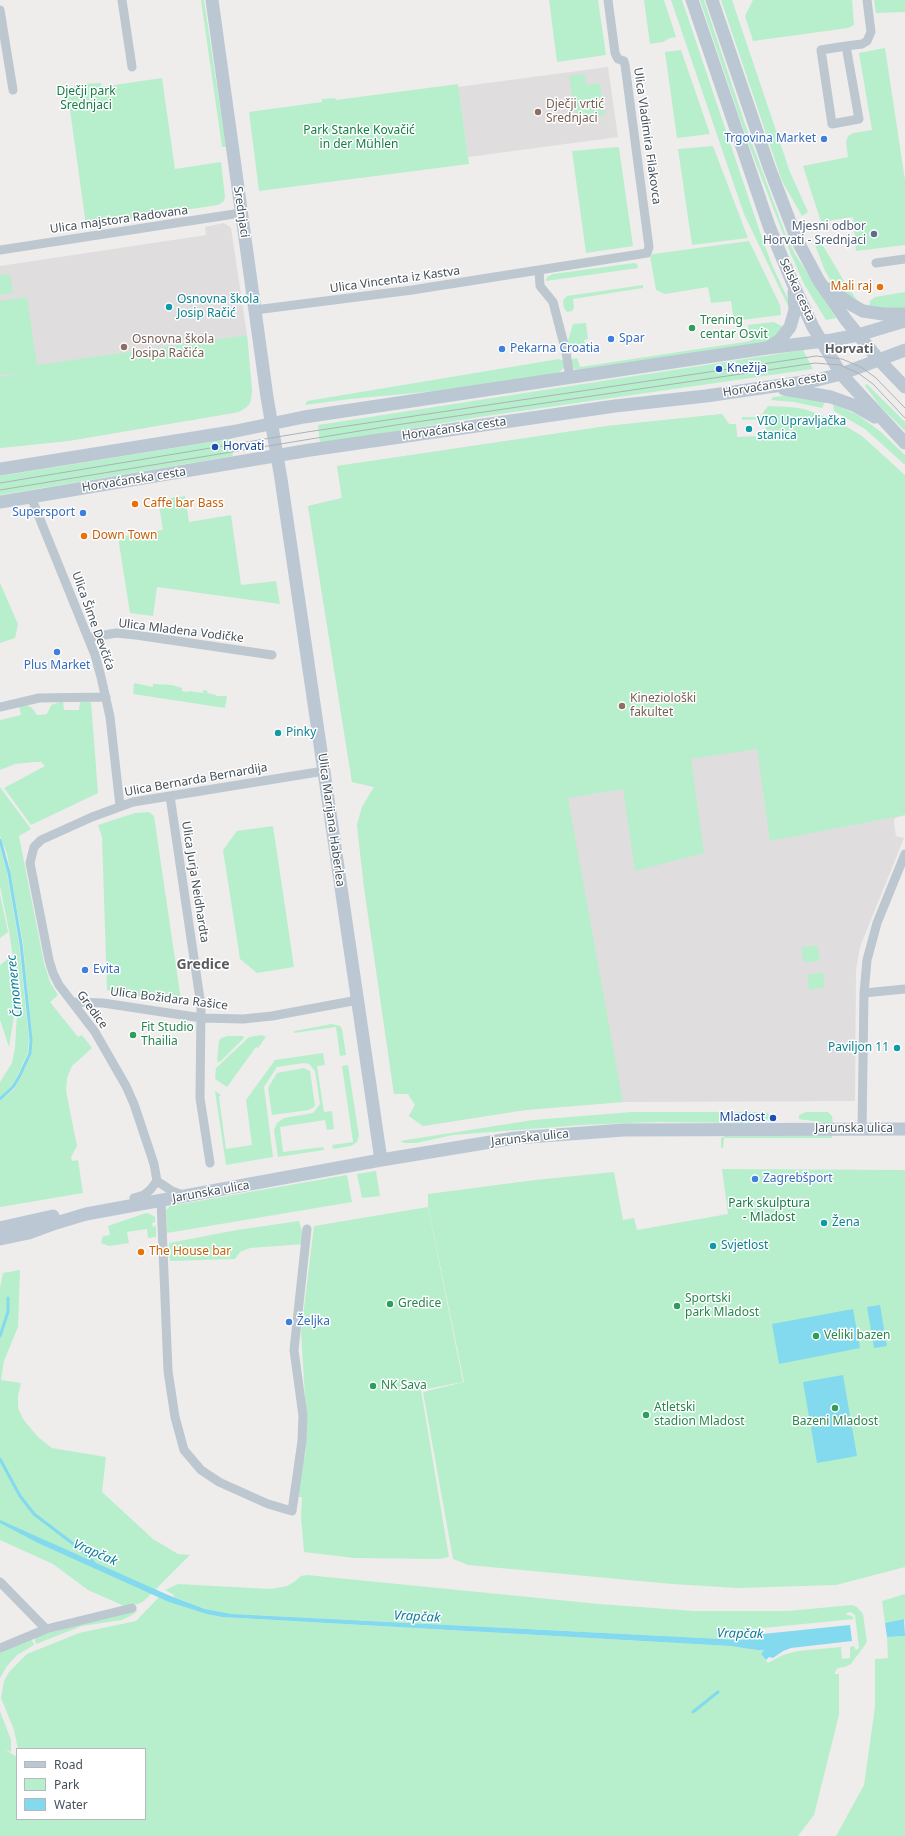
<!DOCTYPE html>
<html>
<head>
<meta charset="utf-8">
<style>
  body { margin:0 }
  #map { position:relative; width:905px; height:1836px; overflow:hidden; background:#efecec; font-family:"Noto Sans",sans-serif }
  canvas { display:block }
  .legend { position:absolute; left:16px; top:1748px; width:130px; height:72px; box-sizing:border-box; background:#fff; border:1px solid #b4b9bd; margin:0; padding:5px 7px; list-style:none; font-size:12px; color:#44505a }
  .legend li { display:flex; align-items:center; gap:8px; height:20px }
  .legend b { width:20px; border:1px solid #b4b9bd }
</style>
</head>
<body>
<div id="map">
<canvas width="905" height="1836"></canvas>
<ul class="legend">
<li><b style="height:5px;background:#bbc8d4"></b>Road</li>
<li><b style="height:11px;background:#b7efcc"></b>Park</li>
<li><b style="height:11px;background:#83d9ee"></b>Water</li>
</ul>
</div>
<script>
const context = document.querySelector('canvas').getContext('2d');
context.lineJoin = 'round';
function fillPath(path, color) {
  context.fillStyle = color;
  context.fill(path, 'evenodd');
}
function poly(rows) {
  const path = new Path2D();
  for (const r of rows) {
    path.moveTo(r[0], r[1]);
    for (let i = 2; i < r.length; i += 2) path.lineTo(r[i], r[i + 1]);
  }
  return path;
}
function trace(path, color, width, dash) {
  context.strokeStyle = color;
  context.lineWidth = width;
  context.lineCap = dash ? 'butt' : 'round';
  context.setLineDash(dash || []);
  context.stroke(path);
}
function drawText(font, color, halo, rows, align = 'center') {
  context.font = font + ' "Noto Sans",sans-serif';
  context.lineWidth = 3;
  context.setLineDash([]);
  context.textBaseline = 'middle';
  context.strokeStyle = halo;
  context.fillStyle = color;
  for (const [text, x, y, turn = 0] of rows) {
    context.save();
    context.translate(x, y);
    context.rotate((+turn || 0) * Math.PI / 180);
    context.textAlign = isNaN(turn) ? turn : align;
    if (halo) context.strokeText(text, 0, 0);
    context.fillText(text, 0, 0);
    context.restore();
  }
}
const education = poly([
  [608,67,618,137,468,157,458,87],
  [224,223,231,228,247,335,252,391,251,401,247,407,239,412,68,441,0,448,0,266,206,235,205,227],
  [722,414,729,424,736,424,737,437,766,436,905,815,895,818,894,822,896,836,904,838,860,947,856,970,855,1101,623,1102,525,1110,423,1126,409,1116,415,1105,408,1094,394,1094,364,887,357,825,362,807,374,787,352,782,308,506,342,498,337,466,607,426]
]);
const green = poly([
  [201,0,204,0,226,147,222,147],
  [549,0,598,0,606,55,557,62],
  [644,0,664,0,676,37,670,38,663,42,650,44],
  [671,0,682,0,760,232,772,265,789,301,789,308,744,214],
  [700,0,704,0,746,127,785,233,795,254,836,318,826,320,804,284,790,252,747,140],
  [721,0,732,0,790,172,808,212,802,216,782,181],
  [753,0,852,0,854,25,848,28,753,41,745,16],
  [874,0,905,0,905,12,876,13],
  [885,48,905,180,905,245,856,251,853,217,821,222,803,166,848,157,846,142,848,136,853,133,872,130,859,53],
  [681,50,710,134,677,138,665,52],
  [585,74,586,85,600,83,605,115,576,119,569,76],
  [162,78,175,169,221,162,225,197,224,201,218,205,86,225,70,110,63,102,69,94,68,91,71,91,76,84,101,83,101,87],
  [458,84,469,164,259,191,249,112,322,102,322,99,335,98,336,100],
  [713,146,748,238,692,245,678,149],
  [617,147,619,148,633,246,586,253,572,151],
  [819,239,844,281,859,303,835,286,831,281,825,271,814,242],
  [749,241,780,305,781,315,734,321,731,301,711,303,708,287,665,294,656,290,650,256,653,254],
  [634,263,637,264,638,268,546,281,547,277,553,274],
  [10,274,13,293,0,295,0,275],
  [643,285,643,288,573,299,574,308,572,311,567,312,564,308,563,300,567,296],
  [905,292,905,308,869,308,870,301,875,297],
  [27,297,37,365,247,335,252,391,249,405,239,412,68,441,0,448,0,377,26,372,0,375,0,301],
  [773,322,786,328,770,342,576,370,573,368,571,360,573,359,577,358,580,367,751,341,748,325],
  [586,323,588,339,584,340,585,344,569,346,568,341,573,324],
  [803,350,813,369,479,417,320,444,318,425],
  [559,359,565,361,565,367,557,374,436,391,350,399,305,405,307,401],
  [867,384,905,422,905,431,880,406,866,387,865,385],
  [783,396,796,396,825,402,822,408,794,402,771,400,773,397],
  [833,404,858,415,881,432,905,455,905,465,865,429,834,411],
  [768,406,790,407,804,409,837,421,862,436,905,475,905,815,770,841,757,749,691,759,704,853,635,871,623,789,568,798,623,1102,525,1110,423,1126,409,1116,415,1105,408,1094,394,1094,364,887,357,825,362,807,374,787,352,782,308,506,342,498,337,466,607,426,722,414,729,424,736,424,737,437,766,436,765,419,742,420,742,417,760,417],
  [230,439,233,456,0,495,0,476],
  [185,496,189,522,231,515,241,585,276,581,280,604,157,587,153,616,130,613,118,537,163,530,158,500],
  [0,583,18,624,15,638,0,643],
  [134,683,153,687,153,684,172,685,182,688,182,691,188,692,189,691,203,693,203,690,208,691,207,693,216,695,216,696,227,696,225,708,133,694],
  [63,701,64,710,79,710,80,702,91,702,98,793,31,825,4,788,45,766,41,762,34,762,15,764,0,770,0,720,21,715,19,706,27,705,32,708,37,715,47,714,51,705],
  [0,787,31,829,19,836,44,963,50,982,58,995,50,1002,78,1037,82,1035,92,1048,72,1066,67,1078,66,1091,77,1146,71,1157,72,1161,78,1160,83,1193,0,1207,0,1101,14,1089,20,1078,31,1053,32,1039,23,943,7,854,0,836],
  [149,812,154,816,181,1000,178,1004,107,990,102,837,98,825,135,813],
  [273,826,294,967,257,973,240,959,223,850,237,831],
  [0,846,7,872,19,944,29,1039,28,1052,17,1077,11,1087,0,1098,0,1082,12,1063,15,1048,17,1013,16,977,9,931,0,886],
  [0,894,8,932,0,938],
  [817,945,820,960,804,963,801,948],
  [9,958,15,1010,9,1047,0,1020,0,965],
  [823,972,825,987,809,990,807,975],
  [332,1024,340,1026,342,1029,346,1055,340,1056,336,1027,294,1033,294,1031],
  [262,1035,266,1037,258,1048,256,1047,227,1087,215,1079,216,1068,249,1037],
  [228,1036,243,1036,244,1038,221,1061,217,1062,219,1041,221,1038],
  [323,1053,325,1065,317,1066,324,1112,332,1111,334,1129,327,1130,325,1120,280,1127,283,1152,323,1147,324,1150,278,1157,274,1130,277,1123,284,1118,313,1113,320,1104,315,1071,309,1064,304,1063,277,1067,264,1087,273,1157,226,1165,215,1091,221,1095,219,1097,226,1149,252,1145,246,1100,275,1060],
  [348,1065,359,1136,357,1142,351,1146,333,1149,332,1145,353,1142,342,1066],
  [304,1068,310,1071,315,1106,309,1110,272,1115,268,1088,277,1073],
  [632,1112,763,1112,768,1113,771,1119,745,1123,657,1122,582,1125,453,1135,416,1143,404,1143,400,1141,533,1120],
  [806,1112,828,1112,832,1116,833,1124,799,1119,799,1115],
  [832,1135,832,1138,724,1138,723,1148,721,1148,721,1138,726,1136],
  [722,1169,905,1170,905,1567,836,1585,737,1588,672,1584,468,1565,453,1559,423,1392,464,1382,428,1206,428,1194,535,1180,614,1172,623,1220,634,1218,637,1230,728,1214],
  [376,1171,380,1196,362,1198,357,1174],
  [347,1175,352,1202,167,1233,166,1210,170,1206],
  [428,1207,463,1382,421,1390,449,1557,439,1559,354,1558,304,1552,301,1517,302,1497,299,1497,299,1489,302,1457,305,1457,307,1429,301,1332,314,1226],
  [146,1213,150,1214,155,1217,155,1222,152,1223,153,1227,156,1226,156,1237,148,1238,147,1229,127,1232,129,1243,109,1246,101,1243,103,1236,110,1235,108,1226],
  [299,1221,304,1237,304,1244,250,1248,240,1252,235,1259,170,1261,169,1243,237,1230],
  [20,1270,18,1327,4,1361,1,1380,21,1383,18,1396,18,1408,23,1419,38,1437,52,1448,106,1457,102,1492,153,1539,178,1554,190,1555,144,1601,138,1604,124,1606,88,1590,53,1564,0,1540,0,1288,3,1273],
  [307,1575,599,1604,694,1611,788,1611,852,1605,857,1607,863,1614,867,1642,851,1664,845,1667,838,1668,835,1672,835,1674,839,1674,839,1715,814,1815,798,1836,0,1836,0,1711,11,1740,11,1752,4,1749,17,1757,17,1819,145,1819,145,1749,18,1749,14,1730,1,1698,4,1681,9,1672,27,1654,79,1633,136,1621,159,1597,185,1607,222,1617,730,1646,757,1650,764,1650,761,1654,768,1663,783,1655,798,1651,841,1647,842,1659,850,1658,850,1647,854,1646,856,1650,859,1648,855,1615,851,1612,846,1613,847,1615,852,1616,854,1619,753,1629,753,1635,749,1639,742,1640,232,1614,205,1609,174,1597,174,1595,165,1590,178,1584,271,1589,287,1586,294,1582,301,1576],
  [905,1594,905,1621,904,1619,885,1623,882,1601],
  [133,1610,138,1610,134,1614,122,1620,82,1626,36,1644,34,1637],
  [905,1636,905,1836,836,1836,864,1785,875,1707,875,1659,888,1658,887,1637],
  [31,1638,34,1645,17,1655,7,1666,0,1678,0,1652]
]);
const water = poly([
  [880,1305,887,1346,874,1348,867,1307],
  [853,1309,860,1348,779,1364,772,1324],
  [843,1375,857,1456,817,1463,803,1382],
  [0,1520,168,1595,205,1609,232,1614,742,1640,749,1639,753,1635,850,1625,852,1641,791,1648,783,1651,773,1658,769,1657,766,1660,761,1654,764,1650,757,1650,730,1646,222,1617,207,1614,169,1602,38,1543,0,1523],
  [904,1619,905,1636,887,1637,885,1623]
]);
const stream = poly([
  [0,840,9,873,21,944,31,1040,30,1053,19,1077,13,1087,0,1099],
  [0,1336,8,1312,8,1298],
  [0,1459,20,1496,34,1514,84,1552,94,1563],
  [693,1712,718,1692]
]);
const street = poly([
  [122,0,132,67],
  [0,10,13,90],
  [846,46,859,119,832,124,821,50,846,46,862,44,867,41,871,32,867,0],
  [0,250,241,213],
  [876,263,905,259],
  [539,270,540,286,553,302,566,352,570,378],
  [255,310,412,290,647,253,649,247,625,65,624,61,618,59,615,53,608,0],
  [31,497,95,655,101,677,110,717,120,806],
  [88,638,116,633,136,635,272,655],
  [0,707,39,698,106,697],
  [170,796,201,1006,200,1098,210,1163],
  [864,993,905,989],
  [72,1002,103,1003,202,1018,243,1019,272,1016,358,1000],
  [862,1130,864,993,867,960,877,923,905,854],
  [185,1196,172,1191,157,1181,154,1164,134,1104,126,1086,95,1032,59,985,53,973,49,960,30,863,34,847,41,840,92,817,133,802,324,771],
  [134,1198,144,1195,150,1190,157,1181],
  [161,1201,168,1371,175,1417,184,1450,201,1470,219,1482,268,1504,292,1511,302,1441,303,1416,294,1350,307,1229],
  [0,1582,46,1629],
  [0,1648,46,1629,132,1608]
]);
const secondary = poly([
  [212,0,267,397,281,479,381,1160],
  [692,0,769,226,793,284,813,327,841,374,905,443],
  [712,0,769,167,797,240,819,281,846,320,879,360,905,387],
  [830,289,852,305,863,311,883,314,905,314],
  [770,346,780,340,790,327,795,310,794,292],
  [784,389,831,397,856,406,875,417],
  [0,469,231,432,304,417,767,348,832,340,858,335,905,321],
  [0,502,310,450,615,406,706,396,817,380,841,374,905,350],
  [0,1228,53,1216],
  [0,1239,29,1233,56,1223,86,1214,381,1160,515,1138,624,1130,905,1129]
]);
const tram = poly([
  [0,483,307,432,816,356,842,359,861,367,876,378,905,408],
  [0,490,396,425,815,363,840,365,858,373,873,384,905,418]
]);
const markers = [
  [538,112,4,"#8d6e63"],
  [824,139,4,"#3f7fe0"],
  [874,234,4,"#5c6f8a"],
  [880,287,4,"#e8710a"],
  [169,307,4,"#0f9aa8"],
  [692,328,4,"#2e9e5b"],
  [611,339,4,"#3f7fe0"],
  [124,347,4,"#8d6e63"],
  [502,349,4,"#3f7fe0"],
  [719,369,4,"#1a4fb4"],
  [749,429,4,"#0f9aa8"],
  [215,447,4,"#1a4fb4"],
  [135,504,4,"#e8710a"],
  [83,513,4,"#3f7fe0"],
  [84,536,4,"#e8710a"],
  [57,652,4,"#3f7fe0"],
  [622,706,4,"#8d6e63"],
  [278,733,4,"#0f9aa8"],
  [85,970,4,"#3f7fe0"],
  [133,1035,4,"#2e9e5b"],
  [897,1048,4,"#0f9aa8"],
  [773,1118,4,"#1a4fb4"],
  [755,1179,4,"#3f7fe0"],
  [824,1223,4,"#0f9aa8"],
  [713,1246,4,"#0f9aa8"],
  [141,1252,4,"#e8710a"],
  [390,1304,4,"#2e9e5b"],
  [677,1306,4,"#2e9e5b"],
  [289,1322,4,"#3f7fe0"],
  [816,1336,4,"#2e9e5b"],
  [373,1386,4,"#2e9e5b"],
  [835,1408,4,"#2e9e5b"],
  [646,1415,4,"#2e9e5b"]
];
const parkNames = [
  ["Dječji park",86,92],
  ["Srednjaci",86,106],
  ["Park Stanke Kovačić",359,131],
  ["in der Mühlen",359,145],
  ["Park skulptura",769,1204],
  ["- Mladost",769,1218]
];
const educationNames = [
  ["Dječji vrtić",546,105],
  ["Srednjaci",546,119],
  ["Osnovna škola",132,340],
  ["Josipa Račića",132,354],
  ["Kineziološki",630,699],
  ["fakultet",630,713]
];
const streetNames = [
  ["Ulica Vladimira Filakovca",647,136,82],
  ["Srednjaci",241,212,82],
  ["Ulica majstora Radovana",119,220,-8],
  ["Ulica Vincenta iz Kastva",395,280,-8],
  ["Selska cesta",797,290,65],
  ["Horvaćanska cesta",775,385,-9],
  ["Horvaćanska cesta",454,429,-8],
  ["Horvaćanska cesta",134,480,-9],
  ["Ulica Šime Devčića",93,621,70],
  ["Ulica Mladena Vodičke",181,631,7],
  ["Ulica Bernarda Bernardija",196,780,-10],
  ["Ulica Marijana Haberlea",331,820,82],
  ["Ulica Jurja Neidhardta",195,882,81],
  ["Ulica Božidara Rašice",169,999,7],
  ["Gredice",92,1010,54],
  ["Jarunska ulica",854,1129],
  ["Jarunska ulica",530,1138,-6],
  ["Jarunska ulica",211,1192,-10]
];
const shopNames = [
  ["Trgovina Market",816,139,"right"],
  ["Spar",619,339],
  ["Pekarna Croatia",510,349],
  ["Supersport",75,513,"right"],
  ["Plus Market",57,666,"center"],
  ["Evita",93,970],
  ["Zagrebšport",763,1179],
  ["Željka",297,1322]
];
const serviceNames = [
  ["Mjesni odbor",866,227],
  ["Horvati - Srednjaci",866,241]
];
const foodNames = [
  ["Mali raj",872,287,"right"],
  ["Caffe bar Bass",143,504],
  ["Down Town",92,536],
  ["The House bar",149,1252]
];
const cultureNames = [
  ["Osnovna škola",177,300],
  ["Josip Račić",177,314],
  ["VIO Upravljačka",757,422],
  ["stanica",757,436],
  ["Pinky",286,733],
  ["Paviljon 11",889,1048,"right"],
  ["Žena",832,1223],
  ["Svjetlost",721,1246]
];
const leisureNames = [
  ["Trening",700,321],
  ["centar Osvit",700,335],
  ["Fit Studio",141,1028],
  ["Thailia",141,1042],
  ["Sportski",685,1299],
  ["park Mladost",685,1313],
  ["Gredice",398,1304],
  ["Veliki bazen",824,1336],
  ["NK Sava",381,1386],
  ["Atletski",654,1408],
  ["stadion Mladost",654,1422],
  ["Bazeni Mladost",835,1422,"center"]
];
const transitNames = [
  ["Knežija",727,369],
  ["Horvati",223,447],
  ["Mladost",765,1118,"right"]
];
const neighbourhoodNames = [
  ["Horvati",849,349]
];
const waterNames = [
  ["Črnomerec",15,986,-96],
  ["Vrapčak",95,1553,24],
  ["Vrapčak",417,1617,3],
  ["Vrapčak",740,1634,1]
];
const quarterNames = [
  ["Gredice",203,965]
];
fillPath(education, '#e0ddde');
fillPath(green, '#b7efcc');
fillPath(water, '#83d9ee');
trace(stream, '#83d9ee', 3);
trace(street, '#bcc7cf', 9);
trace(secondary, '#bbc8d4', 13);
trace(tram, '#aeb1b7', 1);
for (const [x, y, r, color] of markers) {
  const dot = new Path2D();
  dot.arc(x, y, r, 0, 2 * Math.PI);
  context.fillStyle = color;
  context.fill(dot);
  trace(dot, '#fff', 1.5);
}
drawText('12px', '#147c46', '#fff', parkNames);
drawText('12px', '#785e54', '#fff', educationNames, 'left');
drawText('12px', '#44505a', '#fff', streetNames);
drawText('12px', '#366cbe', '#fff', shopNames, 'left');
drawText('12px', '#4e5e75', '#fff', serviceNames, 'right');
drawText('12px', '#c56008', '#fff', foodNames, 'left');
drawText('12px', '#0d838f', '#fff', cultureNames, 'left');
drawText('12px', '#27864d', '#fff', leisureNames, 'left');
drawText('12px', '#164399', '#fff', transitNames, 'left');
drawText('bold 13px', '#595d61', '#fff', neighbourhoodNames);
drawText('italic 13px', '#097e99', '#fff', waterNames);
drawText('bold 14px', '#595d61', '#fff', quarterNames);
</script>
</body>
</html>
